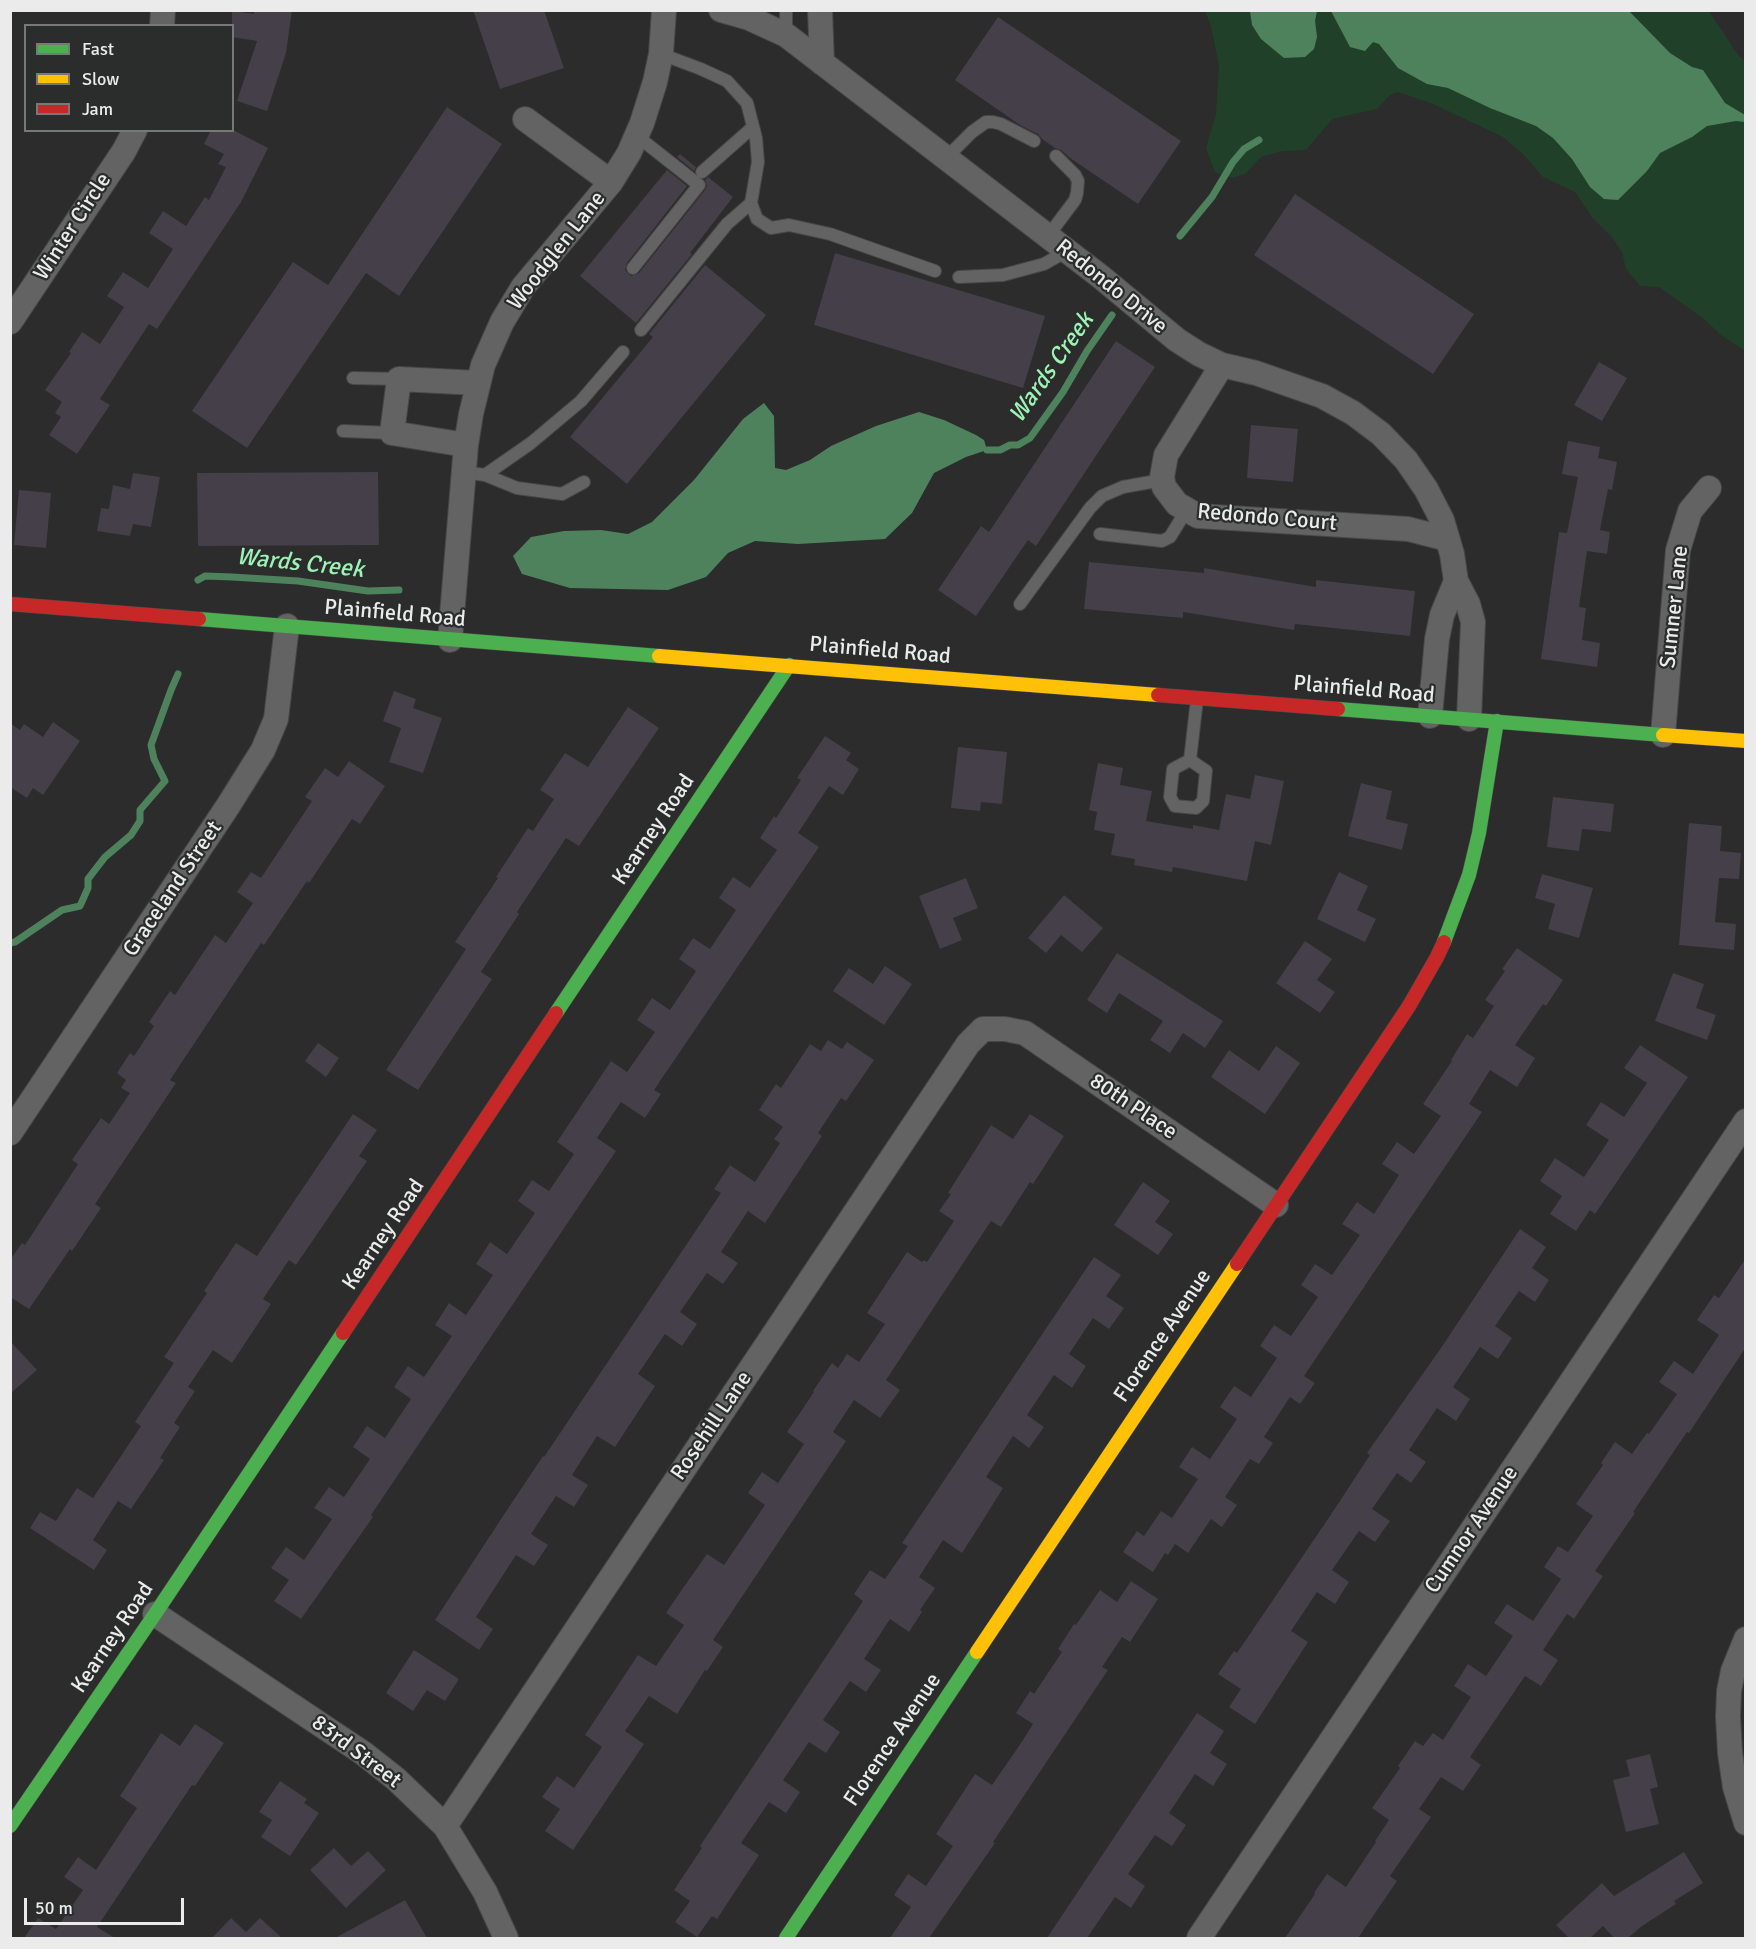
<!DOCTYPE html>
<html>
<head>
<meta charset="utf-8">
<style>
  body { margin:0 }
  #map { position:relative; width:1756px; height:1949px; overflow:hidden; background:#2b2c2b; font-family:Signika,sans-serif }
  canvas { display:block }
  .frame { position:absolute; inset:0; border:12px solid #eaebea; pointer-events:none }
  .legend { position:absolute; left:24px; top:24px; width:210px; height:108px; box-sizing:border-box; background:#2a2d2b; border:2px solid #777977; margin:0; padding:8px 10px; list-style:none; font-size:18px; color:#eaebea }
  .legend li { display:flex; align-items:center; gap:12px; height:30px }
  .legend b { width:30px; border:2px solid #777977 }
  .scale { position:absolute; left:24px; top:1898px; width:160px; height:27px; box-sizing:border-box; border:3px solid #eaebea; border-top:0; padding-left:8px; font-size:18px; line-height:21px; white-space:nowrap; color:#eaebea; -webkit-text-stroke:4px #2a2d2b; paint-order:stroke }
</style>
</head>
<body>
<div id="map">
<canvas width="1756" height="1949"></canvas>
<div class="frame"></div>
<ul class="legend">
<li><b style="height:8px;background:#4caf50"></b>Fast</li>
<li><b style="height:8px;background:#ffc107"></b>Slow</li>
<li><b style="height:8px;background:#c62828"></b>Jam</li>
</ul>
<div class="scale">50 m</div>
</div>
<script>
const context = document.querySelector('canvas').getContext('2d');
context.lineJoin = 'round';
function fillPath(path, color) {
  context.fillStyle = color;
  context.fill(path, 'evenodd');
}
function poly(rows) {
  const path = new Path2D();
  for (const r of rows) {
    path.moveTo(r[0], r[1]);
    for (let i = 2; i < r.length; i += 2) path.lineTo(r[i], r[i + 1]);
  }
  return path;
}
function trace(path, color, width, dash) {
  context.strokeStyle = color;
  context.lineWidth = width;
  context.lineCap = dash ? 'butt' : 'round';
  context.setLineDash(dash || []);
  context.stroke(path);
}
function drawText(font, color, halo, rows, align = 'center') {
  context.font = font + ' Signika,sans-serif';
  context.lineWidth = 4.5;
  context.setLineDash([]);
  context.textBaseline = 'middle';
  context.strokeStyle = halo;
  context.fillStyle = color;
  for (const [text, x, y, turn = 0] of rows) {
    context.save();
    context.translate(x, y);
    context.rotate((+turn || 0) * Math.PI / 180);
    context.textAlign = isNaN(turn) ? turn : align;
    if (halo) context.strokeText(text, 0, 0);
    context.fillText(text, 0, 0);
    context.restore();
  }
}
const green = poly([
  [1205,11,1709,11,1738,55,1745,61,1745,351,1721,335,1704,319,1659,287,1640,286,1626,269,1622,252,1612,237,1592,217,1575,192,1543,177,1524,155,1503,137,1433,104,1398,92,1390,95,1377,109,1332,119,1306,150,1282,151,1261,157,1245,174,1232,178,1215,172,1206,148,1216,114,1219,66,1211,26]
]);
const water = poly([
  [1250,11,1317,11,1315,21,1317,37,1314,49,1305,57,1284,58,1261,39,1252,25],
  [1331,11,1629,11,1670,53,1692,67,1703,70,1725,103,1745,115,1745,122,1736,121,1707,126,1692,137,1660,153,1647,171,1618,200,1604,199,1590,187,1572,159,1553,138,1536,126,1490,108,1448,88,1427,84,1398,68,1379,44,1373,42,1365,51,1350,47],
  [764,403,774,416,775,468,786,470,810,460,831,446,876,426,919,412,944,420,976,435,984,440,987,450,966,457,934,473,912,513,885,539,798,544,755,541,728,553,706,577,668,590,570,588,522,574,513,556,531,537,564,531,601,530,628,534,652,522,694,480,743,419]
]);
const stream = poly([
  [1180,236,1212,197,1233,162,1244,149,1259,140],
  [987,450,1000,450,1010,445,1018,445,1030,438,1063,392,1087,351,1112,315],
  [198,580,205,576,232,577,298,581,368,591,399,590],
  [10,943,15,942,62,910,80,906,88,888,88,879,105,857,131,835,140,821,140,810,165,781,154,759,151,745,171,690,178,674]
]);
const building = poly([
  [254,10,292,10,286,53,267,111,237,101,257,41,232,37,232,11,254,14],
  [473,10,544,10,564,68,500,89],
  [998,17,1181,141,1138,204,1070,158,1061,150,1055,148,1042,139,1038,134,1020,125,955,80],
  [447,107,502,144,399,296,366,273,247,448,192,411,293,262,328,285],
  [211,130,233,130,268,148,241,202,157,329,149,324,100,399,110,405,77,454,49,435,61,417,55,413,62,402,45,390,71,353,69,352,82,332,100,344,124,307,107,296,123,272,148,288,173,249,149,233,163,211,186,226,205,197,209,200,226,167,218,164,224,154,204,144],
  [680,154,696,167,694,171,677,157],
  [667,170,687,186,627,263,625,270,631,276,639,273,705,190,707,186,705,180,708,177,733,197,690,253,692,254,636,323,580,276],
  [1295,194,1474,314,1433,374,1254,255],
  [835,253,1045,316,1023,388,814,325],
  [705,265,766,315,627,484,570,437,653,337,649,334],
  [1116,341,1155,367,1036,546,1028,540,976,616,938,590,981,526,989,532],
  [1599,362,1627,378,1602,421,1574,405],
  [1251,425,1298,429,1293,482,1247,478],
  [1568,441,1600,447,1598,458,1617,462,1612,490,1608,489,1600,530,1610,532,1607,554,1587,551,1579,607,1586,608,1582,640,1600,643,1597,667,1541,659,1559,532,1567,533,1578,477,1562,474],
  [378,472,379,545,198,546,197,473],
  [133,473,160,477,151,527,133,524,130,536,97,531,101,508,109,509,113,485,130,489],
  [19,490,51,493,46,548,14,545],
  [1089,562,1204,573,1204,568,1316,587,1316,580,1415,591,1410,636,1295,624,1294,630,1183,612,1183,618,1084,609],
  [394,691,416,699,413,708,442,718,423,773,389,762,401,728,383,721],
  [628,707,659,728,579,846,566,838,517,912,519,914,481,972,492,979,418,1090,386,1070,466,949,455,942,498,878,496,877,528,828,533,831,554,799,540,790,565,753,588,767],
  [53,722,80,741,43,795,33,788,27,798,10,787,10,723,20,730,24,724,43,737],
  [825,736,851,753,846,760,859,769,843,795,829,786,798,833,819,847,654,1090,661,1094,645,1118,621,1102,597,1138,616,1151,371,1515,373,1517,301,1619,274,1601,289,1580,271,1568,286,1547,304,1560,332,1519,314,1508,329,1487,344,1497,370,1459,353,1447,367,1426,385,1438,411,1399,394,1387,408,1366,424,1377,452,1336,435,1325,449,1303,466,1315,493,1275,476,1264,490,1242,507,1254,535,1213,518,1201,532,1180,549,1191,574,1154,557,1142,611,1061,627,1072,655,1032,637,1020,652,998,670,1010,696,971,679,959,693,938,710,949,736,910,719,898,733,877,750,888,777,850,760,838,774,816,776,818,801,780,797,778],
  [958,747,1007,752,1002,804,981,802,980,811,951,808],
  [349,761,385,786,360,824,352,819,309,883,307,881,264,945,261,943,170,1080,176,1083,95,1204,101,1208,72,1251,70,1249,29,1309,10,1297,10,1260,22,1243,25,1245,78,1164,72,1160,101,1118,109,1124,130,1093,121,1088,126,1080,117,1073,130,1053,134,1056,154,1026,149,1022,170,991,175,995,215,935,226,943,253,903,237,892,251,872,261,878,312,801,305,797,325,768,338,777],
  [1098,763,1123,768,1120,785,1152,791,1146,821,1193,829,1193,825,1219,830,1226,794,1250,799,1255,775,1284,781,1271,845,1255,841,1247,881,1173,867,1172,872,1134,865,1135,859,1111,855,1115,834,1094,830,1097,812,1089,810],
  [1361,783,1392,791,1386,819,1408,824,1402,850,1348,836],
  [1553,797,1614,804,1611,832,1582,829,1579,851,1547,847],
  [1689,823,1722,826,1720,851,1741,853,1739,879,1719,878,1715,922,1736,924,1734,950,1679,945],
  [1339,872,1368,886,1357,910,1376,919,1365,942,1317,919],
  [1542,874,1593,888,1579,938,1548,929,1555,904,1535,898],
  [966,878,978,908,953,918,962,940,940,949,919,896],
  [1064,895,1103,928,1082,952,1061,935,1046,953,1028,938],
  [1305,941,1332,959,1317,980,1335,992,1320,1013,1276,983],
  [1517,948,1563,980,1546,1006,1543,1004,1515,1045,1535,1058,1517,1087,1490,1070,1469,1104,1482,1112,1304,1376,1315,1383,1300,1404,1290,1397,1264,1437,1273,1443,1259,1464,1250,1459,1225,1497,1237,1505,1222,1527,1211,1519,1188,1553,1175,1544,1168,1555,1165,1553,1153,1572,1123,1552,1137,1531,1144,1536,1161,1511,1172,1518,1198,1479,1179,1467,1192,1447,1210,1459,1237,1419,1220,1407,1234,1386,1251,1397,1277,1358,1260,1346,1274,1325,1291,1336,1318,1297,1301,1285,1315,1264,1332,1275,1360,1235,1342,1224,1357,1202,1374,1214,1399,1175,1382,1164,1397,1142,1414,1154,1441,1116,1423,1104,1452,1061,1451,1060,1467,1034,1473,1038,1494,1006,1485,1000,1505,971,1502,969],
  [1117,953,1223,1021,1205,1048,1183,1033,1170,1053,1150,1040,1163,1021,1119,993,1107,1013,1087,1000],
  [885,966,912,984,884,1025,833,991,849,968,873,984],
  [1673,973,1704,984,1696,1008,1716,1015,1707,1040,1655,1021],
  [828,1040,842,1049,847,1042,874,1060,846,1101,841,1098,818,1133,822,1136,765,1223,748,1211,721,1252,738,1263,723,1284,707,1273,680,1312,697,1324,682,1346,665,1334,638,1374,655,1386,615,1447,597,1436,572,1475,588,1485,574,1507,556,1496,531,1534,548,1545,534,1566,516,1555,476,1617,493,1629,479,1650,435,1620,503,1516,543,1456,544,1457,721,1193,714,1189,730,1165,755,1182,780,1143,774,1139,783,1127,759,1110,776,1084,781,1088,810,1044,821,1051],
  [318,1043,339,1058,326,1077,305,1061],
  [1640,1045,1688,1077,1595,1214,1590,1210,1576,1231,1550,1214,1562,1196,1540,1181,1555,1158,1584,1177,1609,1140,1586,1125,1601,1102,1624,1117,1647,1083,1624,1068],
  [1276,1046,1300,1063,1265,1114,1211,1077,1229,1050,1259,1071],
  [353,1114,377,1130,359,1156,367,1161,296,1265,289,1260,263,1299,271,1304,232,1363,213,1350,188,1387,195,1391,174,1423,180,1427,160,1458,164,1460,131,1509,118,1501,93,1540,107,1550,94,1570,30,1528,40,1512,56,1521,77,1488,93,1498,141,1426,135,1422,174,1363,164,1357,207,1293,204,1291,236,1243,257,1256],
  [1030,1114,1064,1136,1033,1184,1030,1182,1001,1227,991,1221,886,1380,900,1390,880,1418,854,1400,833,1432,846,1441,713,1640,723,1647,707,1671,705,1670,677,1714,649,1696,625,1731,644,1744,573,1850,545,1831,560,1809,542,1797,557,1776,574,1788,602,1747,585,1735,638,1655,656,1666,684,1625,666,1613,683,1588,707,1554,724,1565,765,1505,748,1493,762,1472,778,1483,804,1444,787,1432,814,1392,813,1391,832,1363,838,1368,847,1354,859,1362,885,1324,867,1313,907,1252,922,1262,924,1260,927,1262,954,1221,939,1211,951,1194,948,1193,991,1125,1013,1139],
  [1143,1182,1170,1201,1155,1222,1173,1234,1158,1255,1114,1225],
  [1520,1229,1546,1247,1532,1268,1549,1280,1535,1302,1519,1291,1495,1326,1512,1338,1498,1359,1480,1347,1453,1387,1470,1399,1456,1421,1437,1408,1409,1450,1426,1462,1411,1483,1397,1473,1372,1509,1390,1521,1375,1542,1359,1531,1332,1570,1349,1582,1335,1604,1317,1592,1291,1631,1308,1642,1255,1724,1229,1707,1241,1689,1218,1674,1234,1651,1237,1653,1332,1513,1370,1455,1367,1453,1441,1348],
  [1094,1257,1121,1275,1106,1296,1124,1308,1109,1329,1093,1318,1069,1354,1086,1366,1072,1388,1054,1375,1027,1415,1044,1427,1029,1448,1013,1436,986,1477,1003,1488,980,1525,962,1553,943,1540,919,1577,935,1588,920,1610,922,1612,909,1632,890,1619,864,1659,881,1670,866,1692,850,1681,823,1720,840,1732,826,1753,809,1742,783,1780,800,1792,786,1813,769,1802,741,1843,759,1855,717,1919,712,1916,697,1937,675,1922,690,1901,674,1890,702,1848,700,1846,863,1601,854,1594,870,1570,885,1579,908,1546,902,1543],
  [1746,1258,1746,1347,1689,1433,1687,1432,1633,1512,1635,1513,1595,1571,1603,1576,1574,1619,1567,1614,1543,1650,1558,1660,1541,1686,1525,1676,1470,1757,1481,1765,1463,1791,1441,1777,1419,1809,1431,1817,1390,1876,1397,1881,1358,1938,1285,1938,1315,1894,1314,1893,1327,1874,1346,1887,1376,1842,1375,1841,1389,1820,1372,1808,1400,1768,1398,1766,1415,1741,1423,1746,1433,1733,1443,1740,1471,1697,1454,1686,1468,1664,1486,1676,1513,1636,1494,1623,1507,1604,1533,1621,1561,1579,1544,1567,1558,1546,1568,1552,1593,1516,1576,1504,1603,1465,1601,1463,1615,1442,1632,1454,1647,1433,1649,1434,1677,1394,1659,1382,1674,1361,1693,1374,1719,1335,1697,1320,1714,1295,1719,1298],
  [10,1341,37,1370,10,1394],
  [1131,1581,1158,1599,1130,1642,1122,1637,1102,1667,1108,1670,993,1842,995,1843,929,1938,890,1938,911,1907,894,1895,908,1874,926,1886,953,1846,936,1834,975,1774,992,1785,1019,1746,1033,1724,1016,1713,1030,1691,1034,1694,1062,1652,1058,1649,1074,1624,1076,1625,1100,1590,1117,1602],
  [414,1650,459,1679,445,1701,427,1690,413,1711,386,1693],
  [1197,1713,1224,1731,1210,1753,1227,1764,1213,1786,1195,1774,1169,1813,1186,1825,1172,1846,1155,1835,1128,1874,1145,1886,1131,1908,1115,1897,1087,1938,1047,1938],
  [195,1724,224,1743,195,1786,192,1785,97,1927,115,1938,24,1938,38,1918,56,1929,83,1890,64,1877,78,1857,96,1870,123,1829,137,1808,120,1796,161,1733,180,1746],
  [1650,1754,1658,1787,1650,1789,1659,1824,1626,1832,1613,1780,1630,1776,1626,1760],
  [280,1781,307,1799,304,1803,319,1813,290,1856,261,1837,272,1820,259,1812],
  [334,1848,351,1866,368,1851,386,1870,346,1908,310,1870],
  [1684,1852,1703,1883,1674,1901,1676,1904,1642,1926,1628,1938,1614,1938,1603,1926,1590,1938,1569,1938,1556,1925,1602,1883,1614,1896],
  [405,1900,427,1938,335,1938],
  [231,1918,246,1932,260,1918,282,1938,212,1938]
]);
const lane = poly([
  [786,10,786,35],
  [661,54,701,69,727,81,747,103,756,138,758,162,751,203,757,219,771,228,789,225,830,234,935,271],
  [946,158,972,132,986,122,993,122,1001,124,1034,141],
  [702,172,753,127],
  [1048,236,1075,200,1077,193,1078,181,1075,175,1056,156],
  [633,268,699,185,637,136],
  [959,277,1003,275,1044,264,1067,251],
  [641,330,727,224,751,203],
  [353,378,399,379],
  [343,431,392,433],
  [463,472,485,475,531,443,581,401,623,352],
  [485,475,517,488,562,494,584,482],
  [1100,534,1162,541,1170,537,1186,511],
  [1020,604,1090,508,1102,496,1123,487,1162,480],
  [1190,760,1173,769,1170,797,1175,806,1196,808,1203,801,1206,771,1190,760,1197,699]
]);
const street = poly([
  [721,10,749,18,786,35,1101,277,1177,340,1199,354,1222,365,1256,373,1322,396,1353,413,1381,434,1406,460,1426,489,1442,520,1452,554,1456,581,1468,604,1473,622,1469,719],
  [820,10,822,63],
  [162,26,163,10],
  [525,119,611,182],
  [10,322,124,151,135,130],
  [1222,365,1166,455,1162,477,1164,487,1177,504,1198,516,1408,529,1447,539],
  [466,445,392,433,399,379,478,383],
  [450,640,466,445,471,414,483,365,502,322,523,287,611,182,629,153,642,123,655,82,661,54,664,10],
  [1430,716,1437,639,1442,615,1456,581],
  [1663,735,1678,550,1690,511,1709,488],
  [10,1133,228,806,263,750,276,719,287,626],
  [155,1614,363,1753,396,1779,445,1826,485,1892,506,1938],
  [1746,1639,1733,1671,1729,1691,1728,1717,1730,1753,1735,1787,1746,1823],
  [445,1826,968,1044,983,1029,1005,1029,1025,1033,1276,1205],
  [1199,1938,1746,1121]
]);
const fast = poly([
  [199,619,659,656],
  [1338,709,1663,735],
  [1444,942,1469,875,1479,833,1497,721],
  [556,1013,789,665],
  [10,1826,155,1614,343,1333],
  [786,1938,977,1652]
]);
const slow = poly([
  [659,656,1158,695],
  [1663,735,1746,741],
  [977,1652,1237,1264]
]);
const jam = poly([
  [10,604,199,619],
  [1158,695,1338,709],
  [1237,1264,1409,1006,1437,957,1444,942],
  [343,1333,556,1013]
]);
const streetNames = [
  ["Winter Circle",73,227,-57],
  ["Woodglen Lane",557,251,-52],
  ["Redondo Drive",1111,287,39],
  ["Redondo Court",1267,518,5],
  ["Sumner Lane",1675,607,-84],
  ["Plainfield Road",395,614,5],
  ["Plainfield Road",880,651,5],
  ["Plainfield Road",1364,690,5],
  ["Kearney Road",654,830,-56],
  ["Graceland Street",173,889,-56],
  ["80th Place",1133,1107,34],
  ["Kearney Road",384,1235,-56],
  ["Florence Avenue",1163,1336,-56],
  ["Rosehill Lane",712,1426,-56],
  ["Cumnor Avenue",1472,1530,-56],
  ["Kearney Road",113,1638,-56],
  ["Florence Avenue",893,1740,-56],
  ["83rd Street",356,1752,37]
];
const waterNames = [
  ["Wards Creek",1052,368,-55],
  ["Wards Creek",300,564,6]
];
fillPath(green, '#21402a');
fillPath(water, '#4e825d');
trace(stream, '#4e825d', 7);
fillPath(building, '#443f48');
trace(lane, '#474847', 14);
trace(street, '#474847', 26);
trace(fast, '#474847', 15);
trace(slow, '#474847', 15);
trace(jam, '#474847', 15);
trace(lane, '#626362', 12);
trace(street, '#626362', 24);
trace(fast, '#4caf50', 14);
trace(slow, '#ffc107', 14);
trace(jam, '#c62828', 14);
drawText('22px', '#eaebea', '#2a2d2b', streetNames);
drawText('italic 24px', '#9ff2b6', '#2a2d2b', waterNames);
</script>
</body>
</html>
